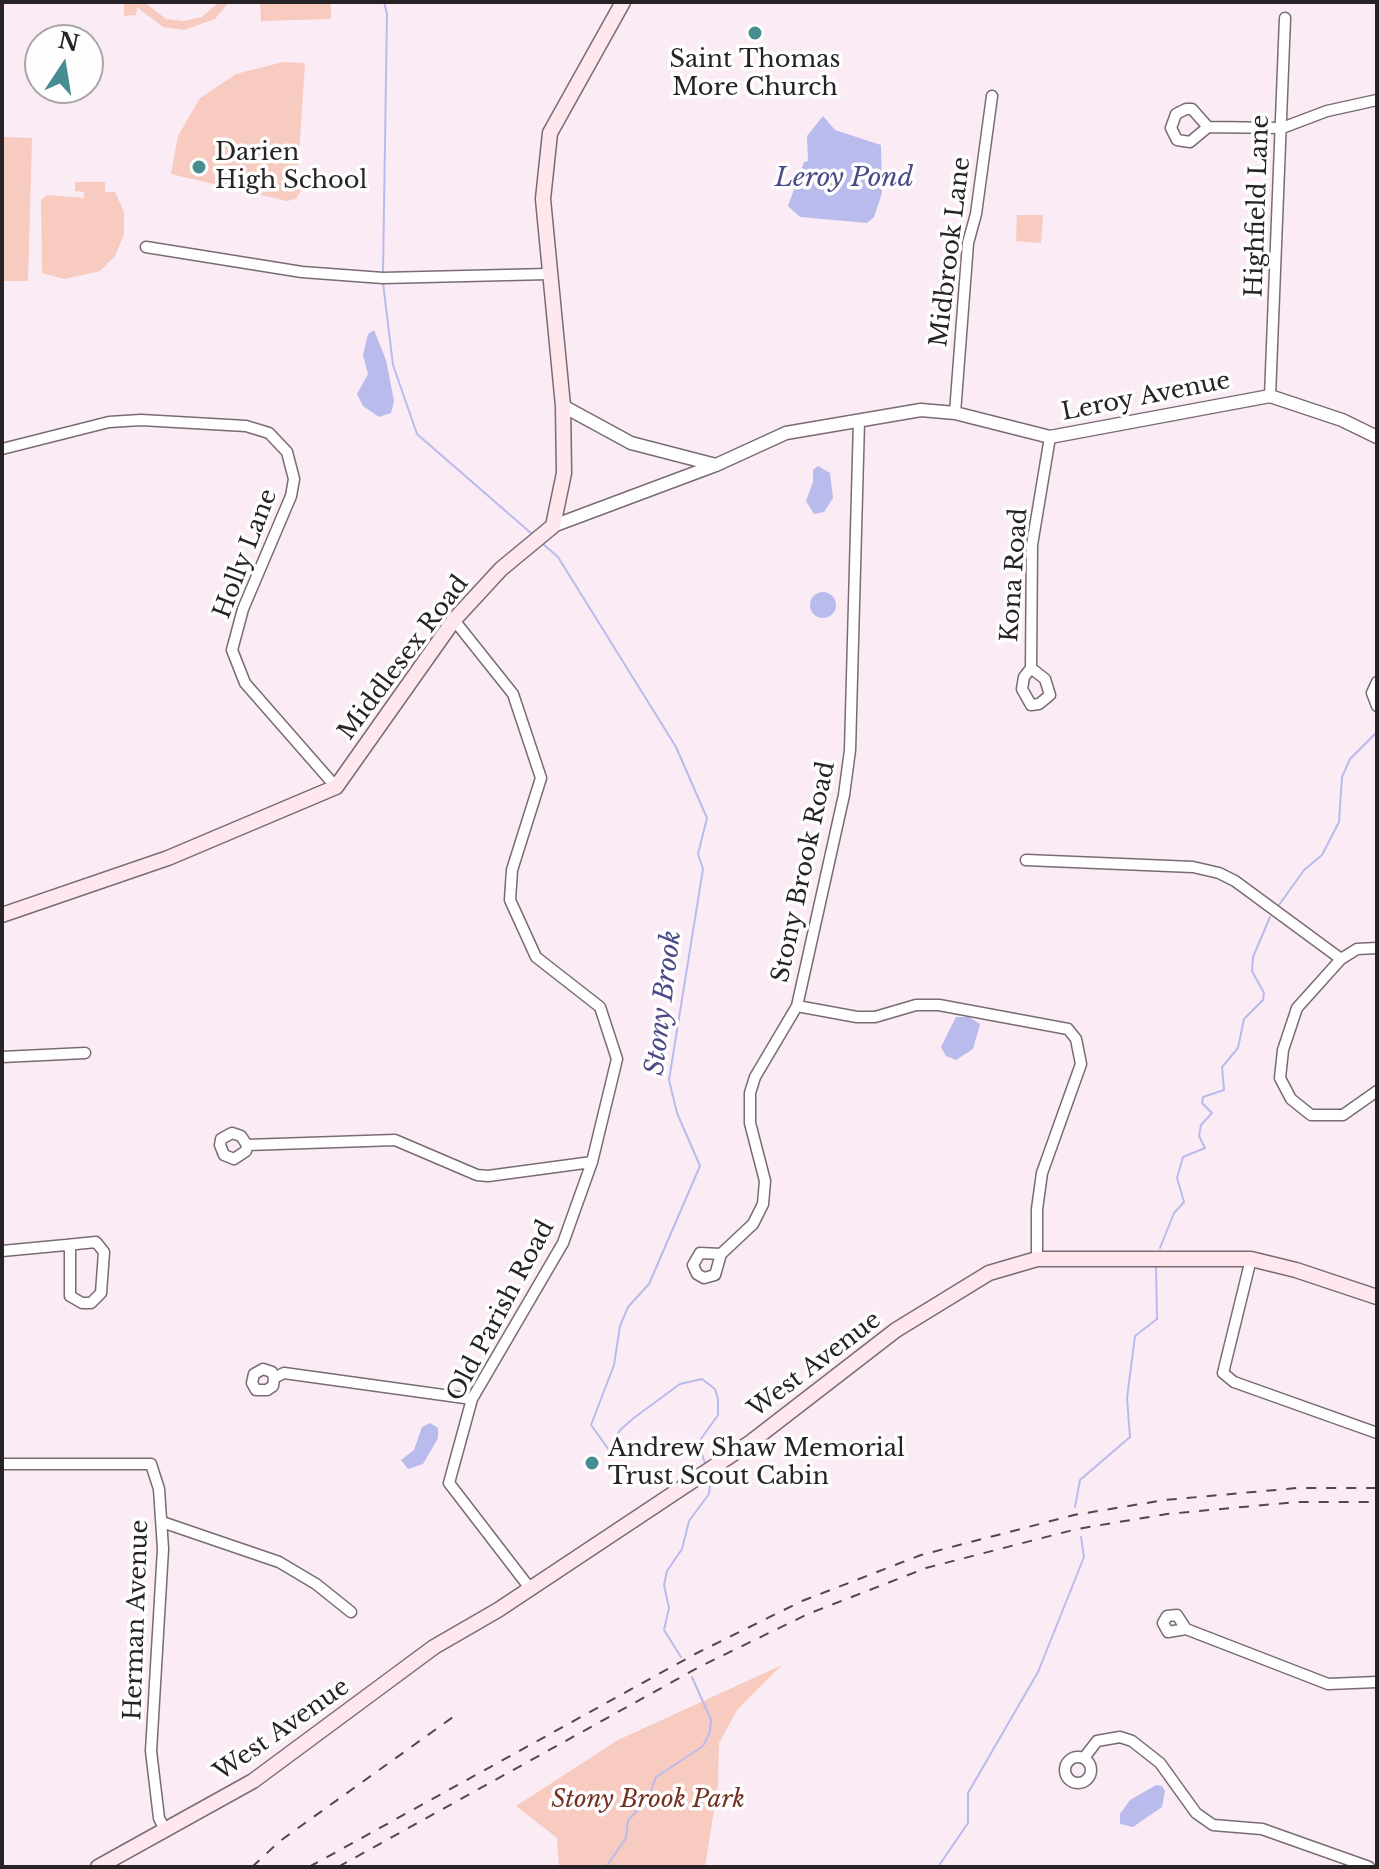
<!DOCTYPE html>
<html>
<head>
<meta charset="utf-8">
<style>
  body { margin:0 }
  #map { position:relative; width:1379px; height:1869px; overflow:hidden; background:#fbebf5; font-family:"Libre Baskerville",serif }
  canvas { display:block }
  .frame { position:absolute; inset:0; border:4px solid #272225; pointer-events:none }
  .north { position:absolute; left:24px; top:24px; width:80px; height:80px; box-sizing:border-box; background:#fefefe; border:2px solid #a8a6a7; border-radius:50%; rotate:12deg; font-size:22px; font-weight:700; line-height:32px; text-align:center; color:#272225 }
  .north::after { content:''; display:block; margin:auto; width:28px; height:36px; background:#458d90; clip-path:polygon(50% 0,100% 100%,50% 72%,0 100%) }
</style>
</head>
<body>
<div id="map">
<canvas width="1379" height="1869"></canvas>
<div class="frame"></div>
<div class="north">N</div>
</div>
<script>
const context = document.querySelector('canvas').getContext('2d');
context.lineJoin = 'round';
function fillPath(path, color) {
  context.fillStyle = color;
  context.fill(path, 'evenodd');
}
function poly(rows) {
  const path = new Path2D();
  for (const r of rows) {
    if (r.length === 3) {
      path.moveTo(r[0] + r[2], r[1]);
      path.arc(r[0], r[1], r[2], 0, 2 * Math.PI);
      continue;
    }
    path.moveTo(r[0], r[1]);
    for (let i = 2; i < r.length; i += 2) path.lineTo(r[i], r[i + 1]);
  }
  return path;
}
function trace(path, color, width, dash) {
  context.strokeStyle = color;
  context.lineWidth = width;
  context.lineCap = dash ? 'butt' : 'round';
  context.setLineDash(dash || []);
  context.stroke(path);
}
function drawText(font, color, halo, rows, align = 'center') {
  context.font = font + ' "Libre Baskerville",serif';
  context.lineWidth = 7;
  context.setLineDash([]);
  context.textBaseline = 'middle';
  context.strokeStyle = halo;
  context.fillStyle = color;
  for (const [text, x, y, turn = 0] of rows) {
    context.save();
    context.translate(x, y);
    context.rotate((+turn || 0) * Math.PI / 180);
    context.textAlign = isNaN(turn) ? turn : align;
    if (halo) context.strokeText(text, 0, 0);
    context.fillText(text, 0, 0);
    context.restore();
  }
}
const green = poly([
  [124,2,144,2,166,19,184,21,202,17,219,2,229,2,215,19,184,30,163,27,137,7,136,15,124,16],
  [260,2,331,2,331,19,261,21],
  [283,62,305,63,298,170,302,189,296,199,287,201,171,174,178,136,200,98,236,74],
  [2,137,32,138,28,281,2,281],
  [75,182,105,182,105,192,115,192,124,212,124,234,115,256,100,271,64,279,42,273,41,200,47,195,84,198,84,192,75,191],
  [1017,215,1043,215,1041,243,1016,241],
  [782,1665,737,1710,719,1743,718,1785,705,1867,559,1867,557,1838,516,1806,618,1740]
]);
const water = poly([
  [823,116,835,130,881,145,882,193,874,217,867,223,800,217,788,206,804,162,808,161,807,136],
  [374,330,386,360,394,401,391,413,379,417,363,406,357,394,368,374,363,355,368,334],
  [818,466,830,473,833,498,824,512,814,514,806,501,813,482,813,470],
  [823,605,13],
  [956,1017,969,1017,980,1024,973,1049,956,1060,946,1056,941,1047],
  [430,1423,438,1428,438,1438,423,1464,408,1469,401,1460,414,1450,422,1427],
  [1156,1785,1162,1786,1165,1791,1162,1807,1133,1827,1120,1824,1120,1814,1130,1800]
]);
const stream = poly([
  [383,272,387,14,384,2],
  [383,283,393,365,417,434,532,534],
  [543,544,558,557,676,747,707,818,698,854,703,869,669,1080,677,1113,700,1166,649,1284,628,1307,620,1326,614,1365,591,1425,609,1450,620,1430,635,1417,680,1384,702,1379,715,1389,718,1399,718,1415,698,1443,705,1463],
  [1279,905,1304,870,1322,855,1339,822,1342,777,1350,759,1377,732],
  [1160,1248,1174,1213,1184,1202,1177,1178,1183,1157,1205,1148,1199,1136,1201,1125,1212,1113,1202,1103,1203,1097,1224,1090,1222,1067,1238,1048,1244,1019,1263,1000,1264,993,1252,971,1253,957,1270,917],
  [1075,1507,1080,1480,1130,1437,1127,1398,1135,1336,1157,1319,1156,1267],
  [681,1657,664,1630,669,1608,664,1585,667,1571,682,1549,689,1521,709,1494,711,1477],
  [606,1867,626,1838,628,1820,646,1803,656,1777,703,1746,710,1732,711,1720,692,1677],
  [938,1867,968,1823,968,1793,1038,1672,1084,1557,1081,1537]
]);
const minor = poly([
  [1208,127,1192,109,1186,109,1176,114,1171,128,1177,140,1190,142,1208,127,1282,128,1327,111,1377,100],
  [146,247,302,272,383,278,548,274],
  [1270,396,1285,18],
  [955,413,968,243,976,214,992,96],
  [2,449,109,422,141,420,246,426,269,433,287,452,294,479,291,496,243,609,232,650,245,683,336,787],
  [454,620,513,694,541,778,512,870,510,900,536,957,600,1007,617,1059,592,1162,563,1243,472,1399,449,1483,529,1587],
  [1031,668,1024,677,1022,689,1031,705,1039,704,1050,695,1045,679,1031,668,1032,545,1050,437],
  [1377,682,1372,693,1377,706],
  [1026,860,1193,867,1219,873,1235,881,1341,959],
  [1377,948,1357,949,1341,959,1297,1008,1283,1050,1280,1078,1291,1099,1311,1115,1343,1115,1377,1091],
  [797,1006,857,1017,875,1017,916,1005,939,1005,1068,1029,1076,1039,1081,1064,1042,1173,1037,1209,1037,1259],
  [2,1057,85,1053],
  [247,1145,241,1136,232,1133,221,1139,220,1145,224,1155,234,1159,246,1151,247,1145,395,1140,477,1175,488,1176,592,1162],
  [2,1251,66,1245,70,1249,70,1296,82,1303,91,1303,101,1293,104,1252,96,1242,66,1245],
  [721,1254,700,1253,693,1265,697,1274,704,1278,715,1275,721,1254,753,1224,763,1204,765,1181,750,1123,750,1093,755,1077,797,1006,844,795,850,750,859,421],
  [1251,1259,1223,1373,1234,1382,1377,1433],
  [274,1378,272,1372,263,1369,254,1374,252,1383,256,1390,267,1390,273,1386,274,1378,284,1373,472,1399],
  [2,1464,151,1464,159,1489,163,1549,151,1751,159,1818,165,1830],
  [162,1522,279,1562,316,1584,351,1612],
  [1186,1629,1177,1615,1167,1616,1163,1623,1168,1632,1186,1629,1328,1684,1377,1682],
  [1078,1770,13],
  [1084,1758,1097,1741,1120,1737,1132,1741,1160,1763,1196,1813,1213,1825,1262,1829,1369,1867]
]);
const tertiary = poly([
  [563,406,631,443,716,465],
  [553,526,716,465,786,433,921,410,955,413,1050,437,1270,396,1342,420,1377,437]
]);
const secondary = poly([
  [2,915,168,858,336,787,454,620,501,569,553,526,564,473,563,406,543,199,550,133,623,2],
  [98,1867,253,1781,434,1647,498,1610,751,1442,896,1330,989,1273,1037,1259,1251,1259,1296,1270,1377,1297]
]);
const rail = poly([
  [252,1867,280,1841,460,1712],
  [309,1867,695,1654,802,1601,921,1555,1074,1515,1165,1500,1297,1488,1377,1488],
  [338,1867,701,1666,808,1614,926,1568,1077,1529,1167,1514,1297,1502,1377,1502]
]);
const markers = [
  [755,33,8,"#458d90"],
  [199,167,8,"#458d90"],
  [592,1463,8,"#458d90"]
];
const poiNames = [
  ["Saint Thomas",755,60,"center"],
  ["More Church",755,88,"center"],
  ["Darien",215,153],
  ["High School",215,181],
  ["Andrew Shaw Memorial",608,1449],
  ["Trust Scout Cabin",608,1477]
];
const streetNames = [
  ["Highfield Lane",1258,206,-88],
  ["Midbrook Lane",951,252,-83],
  ["Leroy Avenue",1146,397,-11],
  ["Holly Lane",246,554,-69],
  ["Kona Road",1015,575,-86],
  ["Middlesex Road",404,658,-53],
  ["Stony Brook Road",804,872,-78],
  ["Old Parish Road",501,1311,-62],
  ["West Avenue",815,1365,-37],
  ["Herman Avenue",137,1620,-88],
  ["West Avenue",282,1730,-35]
];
const parkNames = [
  ["Stony Brook Park",648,1800]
];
const waterNames = [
  ["Leroy Pond",844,179],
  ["Stony Brook",664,1003,-83]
];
fillPath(green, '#f7cbc0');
fillPath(water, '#b9bbec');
trace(stream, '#b9bbec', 2);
trace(minor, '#796b74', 13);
trace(tertiary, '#796b74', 15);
trace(secondary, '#796b74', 17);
trace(minor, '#fff', 10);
trace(tertiary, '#fff', 12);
trace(secondary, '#ffe8ed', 14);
trace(rail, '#4f484c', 2, [10, 10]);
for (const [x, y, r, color] of markers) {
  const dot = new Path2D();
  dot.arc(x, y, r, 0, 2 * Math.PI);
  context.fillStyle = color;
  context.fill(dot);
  trace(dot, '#fefefe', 3);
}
drawText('24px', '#272225', '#fefefe', poiNames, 'left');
drawText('24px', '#272225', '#fefefe', streetNames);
drawText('italic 24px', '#753122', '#fefefe', parkNames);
drawText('italic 26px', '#4b4a87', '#fefefe', waterNames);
</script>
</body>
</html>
